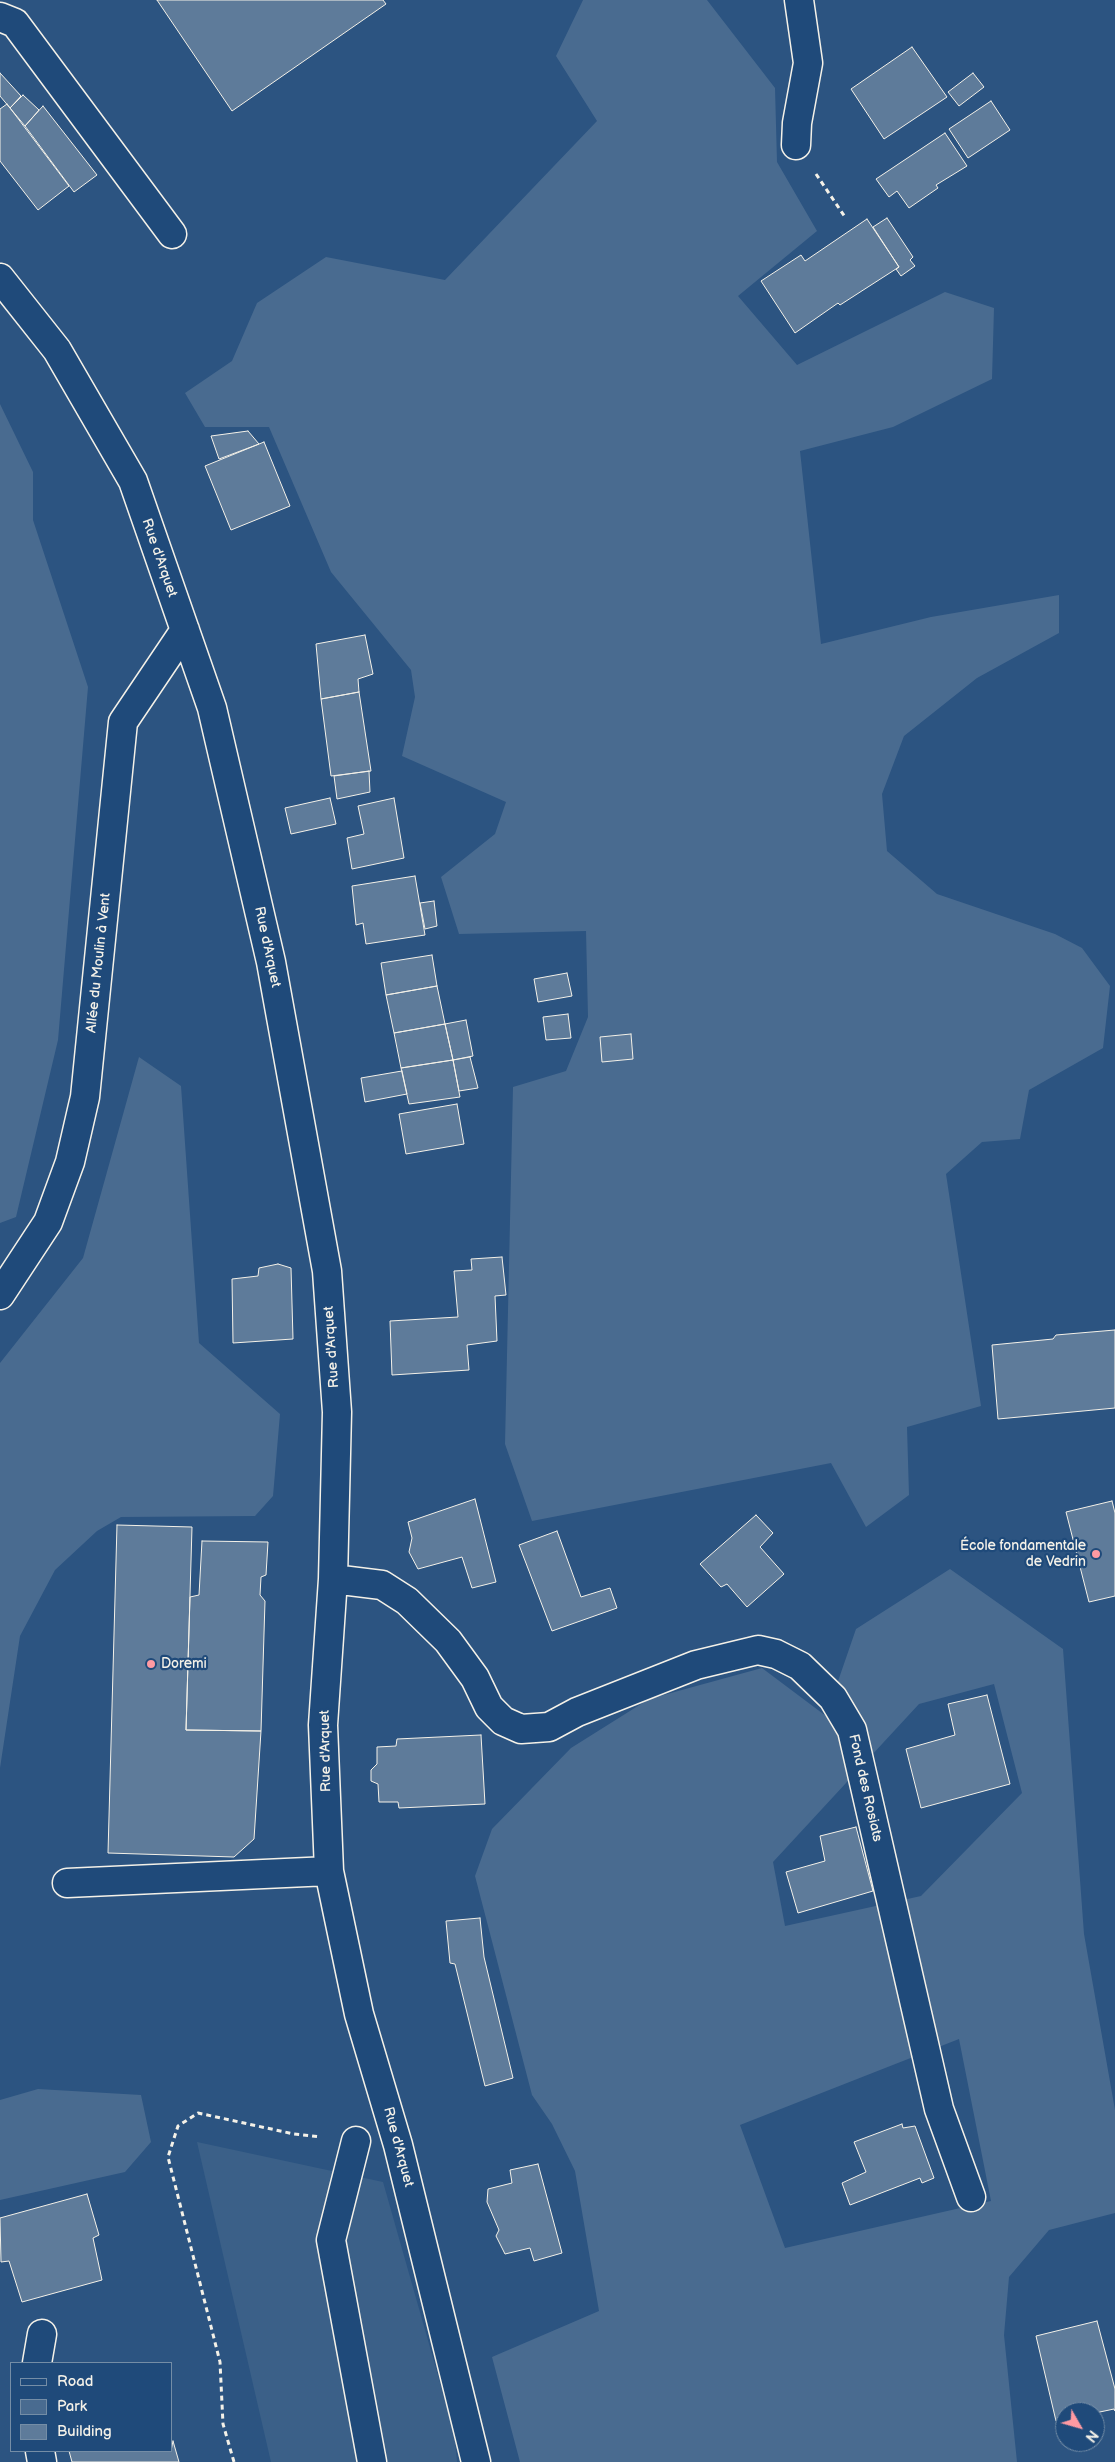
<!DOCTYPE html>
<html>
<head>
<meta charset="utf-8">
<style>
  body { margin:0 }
  #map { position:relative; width:1115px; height:2462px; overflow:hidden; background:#2c5481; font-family:"Balsamiq Sans",sans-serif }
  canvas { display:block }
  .legend { position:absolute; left:10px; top:2362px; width:162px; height:90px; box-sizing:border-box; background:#1f4a7a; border:1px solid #748da6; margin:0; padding:6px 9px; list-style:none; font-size:15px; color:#f4f1e8 }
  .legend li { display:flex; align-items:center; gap:10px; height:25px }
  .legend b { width:25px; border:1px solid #748da6 }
  .north { position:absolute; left:1055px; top:2402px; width:50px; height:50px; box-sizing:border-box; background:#1f4a7a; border:1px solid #748da6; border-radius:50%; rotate:128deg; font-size:14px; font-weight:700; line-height:20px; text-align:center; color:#f4f1e8 }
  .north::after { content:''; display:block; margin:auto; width:18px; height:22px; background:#ff9aa2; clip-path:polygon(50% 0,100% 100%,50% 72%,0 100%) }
</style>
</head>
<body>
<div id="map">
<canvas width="1115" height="2462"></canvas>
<ul class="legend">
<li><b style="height:6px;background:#1f4a7a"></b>Road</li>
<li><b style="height:14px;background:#496b90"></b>Park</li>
<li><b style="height:14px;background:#5e7b9a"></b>Building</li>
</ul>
<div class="north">N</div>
</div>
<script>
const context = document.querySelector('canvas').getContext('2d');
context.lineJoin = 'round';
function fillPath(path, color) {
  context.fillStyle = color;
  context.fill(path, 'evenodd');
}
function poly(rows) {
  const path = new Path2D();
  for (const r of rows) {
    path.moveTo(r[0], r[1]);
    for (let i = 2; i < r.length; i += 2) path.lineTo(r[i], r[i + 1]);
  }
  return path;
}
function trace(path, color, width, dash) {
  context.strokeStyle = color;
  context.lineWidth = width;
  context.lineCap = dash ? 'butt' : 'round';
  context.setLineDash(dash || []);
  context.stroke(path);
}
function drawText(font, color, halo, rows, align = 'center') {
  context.font = font + ' "Balsamiq Sans",sans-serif';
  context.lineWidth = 4.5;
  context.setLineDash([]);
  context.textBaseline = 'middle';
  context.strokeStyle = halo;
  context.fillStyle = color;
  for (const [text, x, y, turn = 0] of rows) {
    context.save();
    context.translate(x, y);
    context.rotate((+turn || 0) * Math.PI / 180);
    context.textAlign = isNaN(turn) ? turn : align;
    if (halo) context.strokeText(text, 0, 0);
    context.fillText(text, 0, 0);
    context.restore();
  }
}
const built = poly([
  [197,2142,383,2182,454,2432,457,2462,271,2462]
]);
const green = poly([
  [583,0,707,0,775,88,777,162,817,231,738,296,797,365,945,292,994,308,992,379,893,427,800,451,821,644,931,617,1059,595,1059,633,977,678,904,736,882,794,887,851,937,894,1055,934,1082,948,1110,986,1103,1048,1029,1090,1020,1139,982,1142,946,1174,981,1406,907,1427,909,1495,866,1527,831,1463,532,1521,505,1444,513,1087,566,1071,588,1017,586,931,459,934,441,877,495,834,506,802,402,756,415,697,411,670,331,572,269,427,205,427,185,393,232,361,257,303,326,257,445,280,597,121,556,56],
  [0,404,33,472,33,520,88,687,58,1040,16,1217,0,1223],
  [139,1057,181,1086,199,1343,280,1414,273,1496,255,1516,121,1517,97,1531,55,1570,20,1636,0,1768,0,1363,83,1258],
  [950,1569,1063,1649,1084,1934,1115,2110,1115,2213,1049,2230,1009,2277,1004,2335,1017,2462,520,2462,492,2357,599,2311,575,2171,552,2124,532,2095,475,1876,492,1829,571,1748,649,1699,762,1668,826,1716,856,1629],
  [994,1684,1022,1793,921,1896,785,1926,773,1862,919,1704],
  [959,2039,991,2201,785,2248,740,2125],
  [38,2089,141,2095,151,2142,125,2172,0,2200,0,2100]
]);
const building = poly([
  [157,0,383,0,386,4,232,111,157,0],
  [912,47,947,97,884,139,851,89,912,47],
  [0,73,21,96,10,108,0,96,0,73],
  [973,73,984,87,959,106,948,92,973,73],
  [23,95,39,110,25,126,10,108,23,95],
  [991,101,1010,130,968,158,949,129,991,101],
  [7,104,69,186,38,210,0,161,0,109,7,104],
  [43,106,97,175,74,192,25,126,43,106],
  [945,133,967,166,936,185,938,188,909,208,897,191,889,197,876,179,945,133],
  [887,218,913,257,910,260,915,266,901,276,896,269,899,267,873,227,887,218],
  [867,219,899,267,840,305,838,303,795,333,761,281,801,255,805,261,867,219],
  [248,431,259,444,219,459,211,436,248,431],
  [264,442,290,506,231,530,205,466,264,442],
  [365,635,373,674,358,679,359,692,321,699,316,644,365,635],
  [359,692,371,771,331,776,321,699,359,692],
  [369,771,370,792,337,799,334,776,369,771],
  [330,798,336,824,291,834,285,808,330,798],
  [394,798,404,858,352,869,347,838,364,834,358,806,394,798],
  [415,876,425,935,366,944,363,923,356,925,352,886,415,876],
  [434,901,437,926,425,929,420,903,434,901],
  [432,955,437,986,386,995,381,963,432,955],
  [567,973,572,996,538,1002,534,979,567,973],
  [437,986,445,1024,394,1033,386,995,437,986],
  [568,1014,571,1038,546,1040,543,1017,568,1014],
  [466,1020,473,1056,453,1060,445,1024,466,1020],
  [445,1024,453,1060,401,1068,394,1033,445,1024],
  [631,1034,633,1059,602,1062,600,1037,631,1034],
  [470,1057,478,1088,459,1091,453,1060,470,1057],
  [453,1060,460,1097,409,1104,401,1068,453,1060],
  [402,1071,407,1094,365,1102,361,1078,402,1071],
  [457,1104,464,1144,406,1154,399,1114,457,1104],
  [502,1257,506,1295,495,1296,497,1341,467,1345,469,1370,392,1375,390,1321,458,1317,454,1271,472,1270,471,1259,502,1257],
  [278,1264,291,1268,293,1339,233,1343,232,1279,258,1276,259,1268,278,1264],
  [1115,1330,1115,1408,998,1419,992,1345,1053,1339,1056,1335,1115,1330],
  [475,1499,496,1582,472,1588,462,1557,418,1569,409,1552,412,1538,408,1522,475,1499],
  [1112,1501,1115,1513,1115,1596,1089,1602,1066,1512,1112,1501],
  [756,1515,773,1533,760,1547,784,1574,747,1607,727,1584,721,1587,700,1564,756,1515],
  [117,1525,192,1527,186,1730,261,1731,254,1839,234,1857,108,1853,117,1525],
  [557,1531,581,1597,610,1588,617,1608,552,1631,519,1545,557,1531],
  [202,1541,268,1542,266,1575,261,1577,260,1595,265,1601,261,1731,186,1730,190,1597,199,1595,202,1541],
  [987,1695,1010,1784,921,1808,906,1749,955,1735,948,1704,987,1695],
  [481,1735,485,1804,399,1808,398,1802,379,1802,378,1784,371,1781,371,1770,377,1764,377,1747,396,1746,397,1739,481,1735],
  [856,1827,873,1891,798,1913,786,1872,825,1861,820,1836,856,1827],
  [480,1918,484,1957,513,2078,485,2086,455,1964,450,1963,446,1921,480,1918],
  [902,2124,903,2128,915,2126,934,2178,922,2183,920,2178,850,2205,842,2183,866,2172,854,2142,902,2124],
  [538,2164,562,2253,534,2261,530,2248,505,2254,496,2236,499,2230,487,2202,488,2189,512,2183,510,2170,538,2164],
  [87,2194,99,2235,93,2238,102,2280,22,2302,9,2261,1,2262,0,2218,87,2194],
  [1097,2321,1115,2389,1115,2411,1114,2409,1095,2413,1065,2412,1065,2420,1056,2421,1036,2336,1097,2321],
  [173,2441,179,2462,72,2462,69,2451,171,2451,173,2441]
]);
const path = poly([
  [816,174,845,217],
  [234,2462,223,2424,220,2362,168,2157,178,2126,198,2113,294,2134,321,2137]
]);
const minor = poly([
  [0,17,15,23,172,234],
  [796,145,797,123,808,63,799,0],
  [0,278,57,350,133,481,212,708,271,962,327,1271,337,1412,333,1579,323,1725,329,1871,359,2014,398,2145,476,2462],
  [0,1295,48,1222,70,1162,85,1097,123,722,185,630],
  [333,1579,382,1585,407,1601,448,1641,475,1678,489,1707,503,1721,521,1729,549,1727,577,1712,696,1665,758,1650,776,1654,800,1666,833,1698,852,1730,939,2109,971,2197],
  [67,1883,329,1871],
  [356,2141,331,2240,372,2462],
  [37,2363,42,2334],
  [40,2451,42,2462]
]);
const markers = [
  [1096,1554,5,"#ff9aa2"],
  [151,1664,5,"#ff9aa2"]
];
const streetNames = [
  ["Rue d'Arquet",159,558,71],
  ["Rue d'Arquet",267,947,78],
  ["Allée du Moulin à Vent",99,963,-84],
  ["Rue d'Arquet",332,1347,-94],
  ["Rue d'Arquet",326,1751,-91],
  ["Fond des Rosiats",865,1788,77],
  ["Rue d'Arquet",398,2147,75]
];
const poiNames = [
  ["École fondamentale",1086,1546],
  ["de Vedrin",1086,1562],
  ["Doremi",161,1664,"left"]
];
fillPath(built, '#3b6088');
fillPath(green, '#496b90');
fillPath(building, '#5e7b9a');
trace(building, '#f4f1e8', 1);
trace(minor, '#f4f1e8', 31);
trace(path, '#f4f1e8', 3, [5, 4]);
trace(minor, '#1f4a7a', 28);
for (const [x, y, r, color] of markers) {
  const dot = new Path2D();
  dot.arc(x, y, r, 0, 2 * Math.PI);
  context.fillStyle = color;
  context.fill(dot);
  trace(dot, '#1f4a7a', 2);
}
drawText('14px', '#f4f1e8', '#1f4a7a', streetNames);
drawText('14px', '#f4f1e8', '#1f4a7a', poiNames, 'right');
</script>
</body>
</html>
